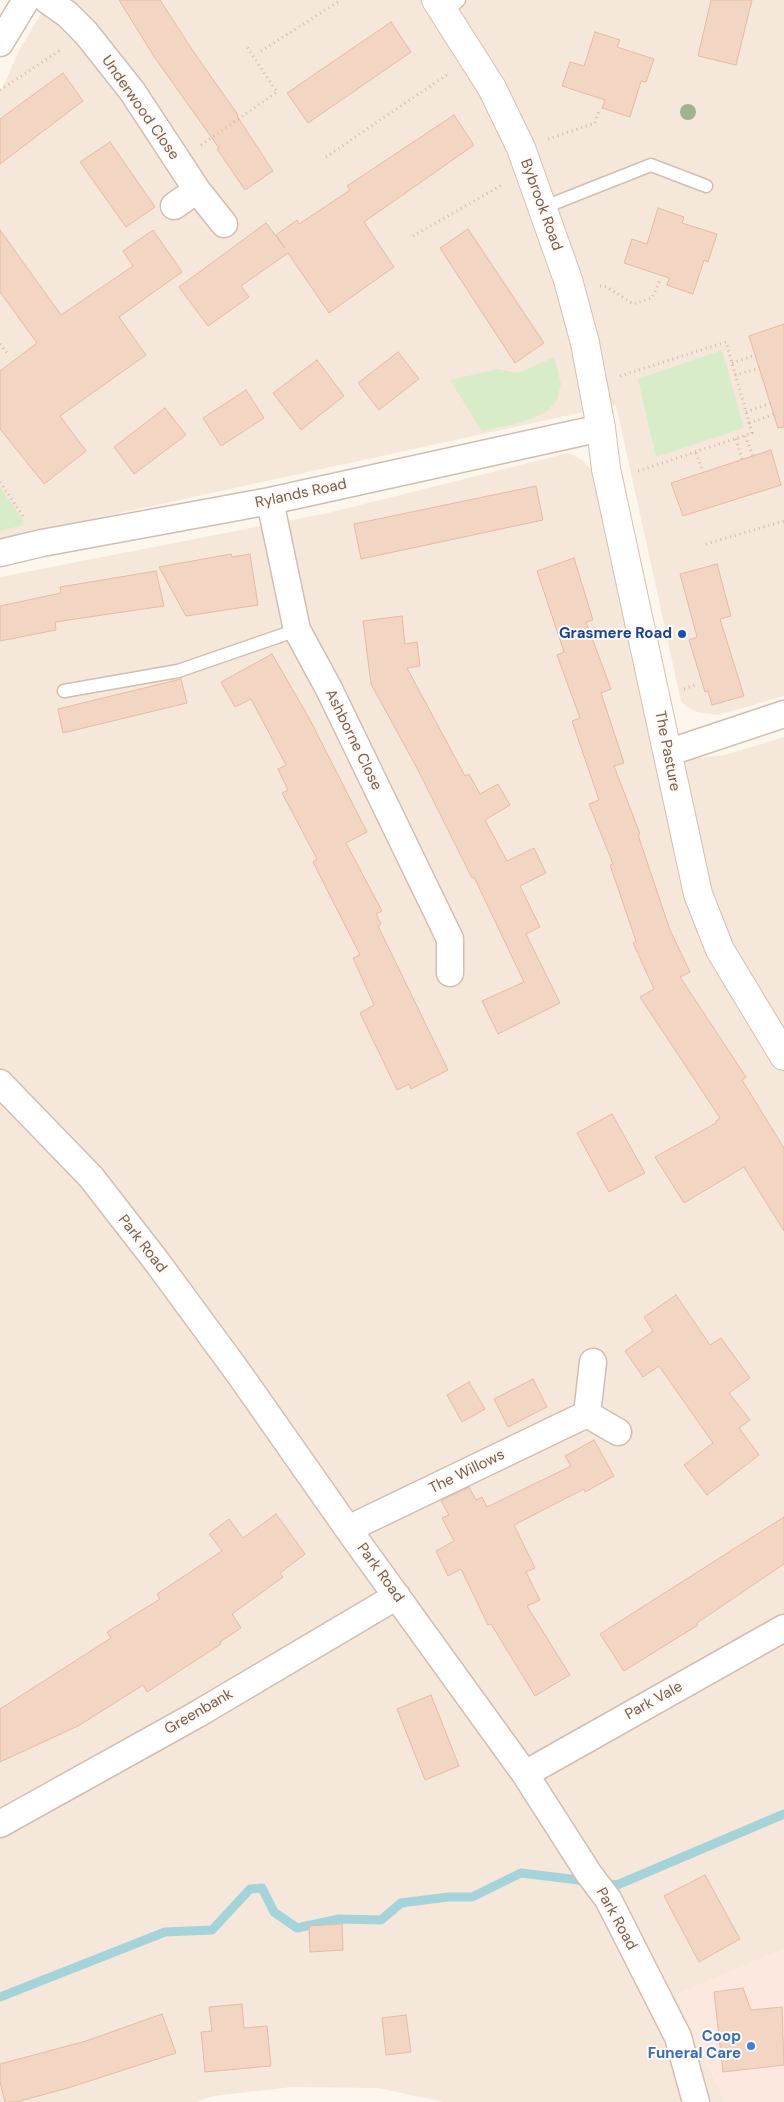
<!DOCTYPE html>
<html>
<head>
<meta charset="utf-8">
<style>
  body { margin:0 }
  canvas { display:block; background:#fdf6ec }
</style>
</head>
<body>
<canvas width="784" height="2102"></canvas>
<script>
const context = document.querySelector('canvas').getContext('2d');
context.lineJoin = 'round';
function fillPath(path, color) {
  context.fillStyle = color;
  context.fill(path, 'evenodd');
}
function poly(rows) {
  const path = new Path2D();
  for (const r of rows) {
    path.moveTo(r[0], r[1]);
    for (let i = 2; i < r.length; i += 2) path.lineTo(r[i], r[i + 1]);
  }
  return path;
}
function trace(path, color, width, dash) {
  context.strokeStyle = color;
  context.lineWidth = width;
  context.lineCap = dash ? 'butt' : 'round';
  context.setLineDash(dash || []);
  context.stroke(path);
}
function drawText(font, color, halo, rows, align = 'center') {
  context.font = font + ' "DM Sans",sans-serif';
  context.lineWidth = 4;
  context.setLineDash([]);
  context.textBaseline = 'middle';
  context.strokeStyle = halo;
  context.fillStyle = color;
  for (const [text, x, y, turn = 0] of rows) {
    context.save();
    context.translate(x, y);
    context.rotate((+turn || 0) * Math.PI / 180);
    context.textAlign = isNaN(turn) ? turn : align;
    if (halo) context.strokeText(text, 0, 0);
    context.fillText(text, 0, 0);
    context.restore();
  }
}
const residential = poly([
  [49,0,784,0,784,696,718,715,698,712,687,707,681,701,616,405,0,539,0,93,19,51],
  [568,453,582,460,591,469,662,762,725,755,784,737,784,1949,676,1995,725,2102,444,2102,378,2088,292,2087,214,2096,196,2102,0,2102,0,577,328,513]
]);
const commercial = poly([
  [784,1949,784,2102,725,2102,676,1995]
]);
const green = poly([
  [722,350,744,428,656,457,638,379],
  [554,357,561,384,557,400,546,412,520,423,482,431,450,380,498,369,518,373],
  [0,487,23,520,24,525,0,531]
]);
const stream = poly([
  [602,1883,617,1885,784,1814],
  [0,1997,165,1932,212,1930,250,1889,262,1888,274,1912,297,1928,339,1919,381,1920,401,1903,448,1897,472,1897,521,1873,587,1881]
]);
const building = poly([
  [119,0,160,0,193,51,238,115,237,116,273,171,245,190,217,149,219,148,155,58,119,0],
  [711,0,752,0,736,65,698,56,711,0],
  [391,22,411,52,308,123,287,93,391,22],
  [595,32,620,40,617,47,654,59,646,82,641,81,630,117,602,108,605,100,562,86,570,62,584,66,595,32],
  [63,73,83,101,0,164,0,119,63,73],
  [454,115,474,145,364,222,394,267,329,313,288,253,241,286,249,297,208,326,179,287,266,223,285,248,276,235,297,220,299,224,350,190,347,186,454,115],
  [110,142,155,207,126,227,80,162,110,142],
  [658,208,684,217,682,223,717,234,708,262,704,260,693,294,667,285,669,278,624,263,632,239,647,244,658,208],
  [468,229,544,343,515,363,440,248,468,229],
  [0,230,61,315,133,266,123,251,153,230,182,272,119,317,146,355,60,416,86,451,44,484,0,429,0,371,37,343,0,292,0,230],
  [784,324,784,427,778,428,749,336,784,324],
  [398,352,419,379,379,410,358,383,398,352],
  [317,360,344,396,301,430,273,393,317,360],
  [246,390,264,418,221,446,203,418,246,390],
  [165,408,186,435,134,474,114,447,165,408],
  [771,450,781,485,683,516,671,483,771,450],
  [536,486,543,520,361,559,354,524,536,486],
  [231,554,232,557,250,554,258,605,186,616,159,567,231,554],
  [574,558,593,620,586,622,611,689,601,693,624,763,614,766,640,834,638,835,670,930,690,972,680,977,746,1077,742,1080,784,1148,784,1231,744,1167,684,1203,655,1157,716,1123,716,1121,720,1118,640,997,654,989,633,943,636,941,610,865,613,864,589,804,599,800,572,721,580,718,557,655,564,652,537,571,574,558],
  [717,564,731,616,720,619,744,696,712,705,708,691,705,692,689,640,697,637,680,574,717,564],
  [156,571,164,606,55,622,56,630,0,641,0,606,61,593,60,587,156,571],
  [402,616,405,644,417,642,420,666,407,668,465,776,469,774,480,794,498,784,510,805,485,820,507,861,534,848,546,873,520,886,540,927,526,934,560,1003,498,1034,482,1001,524,982,474,877,472,878,418,770,371,684,363,621,402,616],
  [272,654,309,718,367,832,346,843,382,911,376,914,381,924,378,926,448,1070,411,1089,409,1084,397,1090,360,1013,374,1005,353,958,360,955,313,862,317,859,282,793,288,790,278,769,286,765,251,699,235,707,221,682,272,654],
  [181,679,187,703,63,733,58,709,181,679],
  [612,1114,645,1173,609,1192,577,1133,612,1114],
  [676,1295,710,1345,721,1338,750,1378,729,1393,750,1420,739,1428,759,1455,707,1495,684,1465,713,1443,659,1366,643,1377,625,1351,653,1331,644,1317,676,1295],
  [533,1379,547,1407,508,1427,494,1399,533,1379],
  [469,1382,485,1409,462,1422,447,1395,469,1382],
  [594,1440,614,1476,585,1492,584,1489,514,1525,535,1568,526,1572,540,1600,527,1606,570,1675,535,1696,491,1624,488,1625,461,1569,448,1576,436,1551,454,1541,442,1518,449,1515,441,1501,469,1487,476,1500,482,1497,487,1507,571,1466,565,1456,594,1440],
  [276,1514,305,1554,280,1573,283,1577,232,1614,241,1628,220,1642,221,1644,147,1692,143,1685,78,1726,0,1762,0,1709,111,1638,107,1632,160,1599,157,1594,222,1551,209,1534,229,1519,243,1538,276,1514],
  [784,1517,784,1564,697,1623,698,1625,624,1671,600,1634,784,1517],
  [431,1695,459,1766,425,1780,397,1709,431,1695],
  [705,1875,740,1939,699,1962,664,1896,705,1875],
  [342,1924,343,1950,310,1952,309,1926,342,1924],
  [743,1988,751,2010,782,2007,784,2065,723,2072,714,1992,743,1988],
  [242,2004,244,2028,267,2026,271,2066,205,2072,201,2032,212,2031,209,2007,242,2004],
  [162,2014,176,2053,68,2088,16,2102,5,2102,0,2082,0,2064,86,2041,162,2014],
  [406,2015,411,2052,386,2055,382,2018,406,2015]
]);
const path = poly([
  [261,51,341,0],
  [0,90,62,49],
  [548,139,595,123,599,111],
  [201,145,277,92,247,47],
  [326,157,448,74],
  [413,236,502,185],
  [600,286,607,287,633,304,652,298,660,280],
  [0,344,7,353],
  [732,363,755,355],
  [735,375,760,368],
  [620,376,726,342,752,433,635,472],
  [746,412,771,403],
  [749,423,775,414],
  [745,436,753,456],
  [736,439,742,459],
  [696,453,703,472],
  [0,482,25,519],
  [706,544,784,521],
  [684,689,695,685]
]);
const lane = poly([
  [445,13,459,0],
  [542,208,651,165,706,186],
  [64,691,178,671,297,630]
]);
const street = poly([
  [47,0,67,14,86,33,132,91,197,190,224,224],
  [0,43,26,0],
  [174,206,197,190],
  [270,501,297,630,329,689,450,939,450,973],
  [0,553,42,543,270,501,601,428],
  [667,753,784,714],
  [0,1083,91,1177,157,1262,240,1375,348,1529,525,1774,589,1874,608,1899,678,2037,696,2102],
  [587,1414,593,1362],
  [348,1529,587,1414,618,1432],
  [525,1774,784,1628],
  [0,1824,196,1715,397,1596]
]);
const secondary = poly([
  [436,0,492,88,521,148,568,280,585,343,601,428,606,469,698,894,720,950,784,1056]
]);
const trees = [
  [688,112]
];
const markers = [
  [682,634,5,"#1a4fb4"],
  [751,2046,5,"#3f7fe0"]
];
const streetNames = [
  ["Underwood Close",140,108,55],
  ["Bybrook Road",541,205,70],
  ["Rylands Road",301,494,-12],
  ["Ashborne Close",353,740,64],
  ["The Pasture",667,751,79],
  ["Park Road",142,1244,52],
  ["The Willows",467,1472,-26],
  ["Park Road",380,1573,54],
  ["Park Vale",654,1701,-29],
  ["Greenbank",199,1712,-30],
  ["Park Road",616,1919,61]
];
const transitNames = [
  ["Grasmere Road",672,634]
];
const shopNames = [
  ["Coop",741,2037],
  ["Funeral Care",741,2054]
];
fillPath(residential, '#f5e8da');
fillPath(commercial, '#fde8e0');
fillPath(green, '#d8ecc9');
trace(stream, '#a5d3da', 9);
fillPath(building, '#f3d5c3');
trace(building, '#e6bba3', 1);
trace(lane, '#d1beb0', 15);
trace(street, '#d1beb0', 29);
trace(secondary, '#d6c0b0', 30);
trace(path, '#d9b8a5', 3, [1, 4]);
trace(lane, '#fff', 12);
trace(street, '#fff', 26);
trace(secondary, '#fff', 28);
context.fillStyle = '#a0b28e';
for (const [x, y] of trees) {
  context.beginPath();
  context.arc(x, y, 8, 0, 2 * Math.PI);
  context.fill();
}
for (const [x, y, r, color] of markers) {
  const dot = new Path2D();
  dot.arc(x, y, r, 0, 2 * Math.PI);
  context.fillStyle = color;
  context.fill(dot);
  trace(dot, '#fffaf3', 2);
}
drawText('15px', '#7a5c4d', '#fffaf3', streetNames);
drawText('bold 15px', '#164399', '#fffaf3', transitNames, 'right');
drawText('bold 15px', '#366cbe', '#fffaf3', shopNames, 'right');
</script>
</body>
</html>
